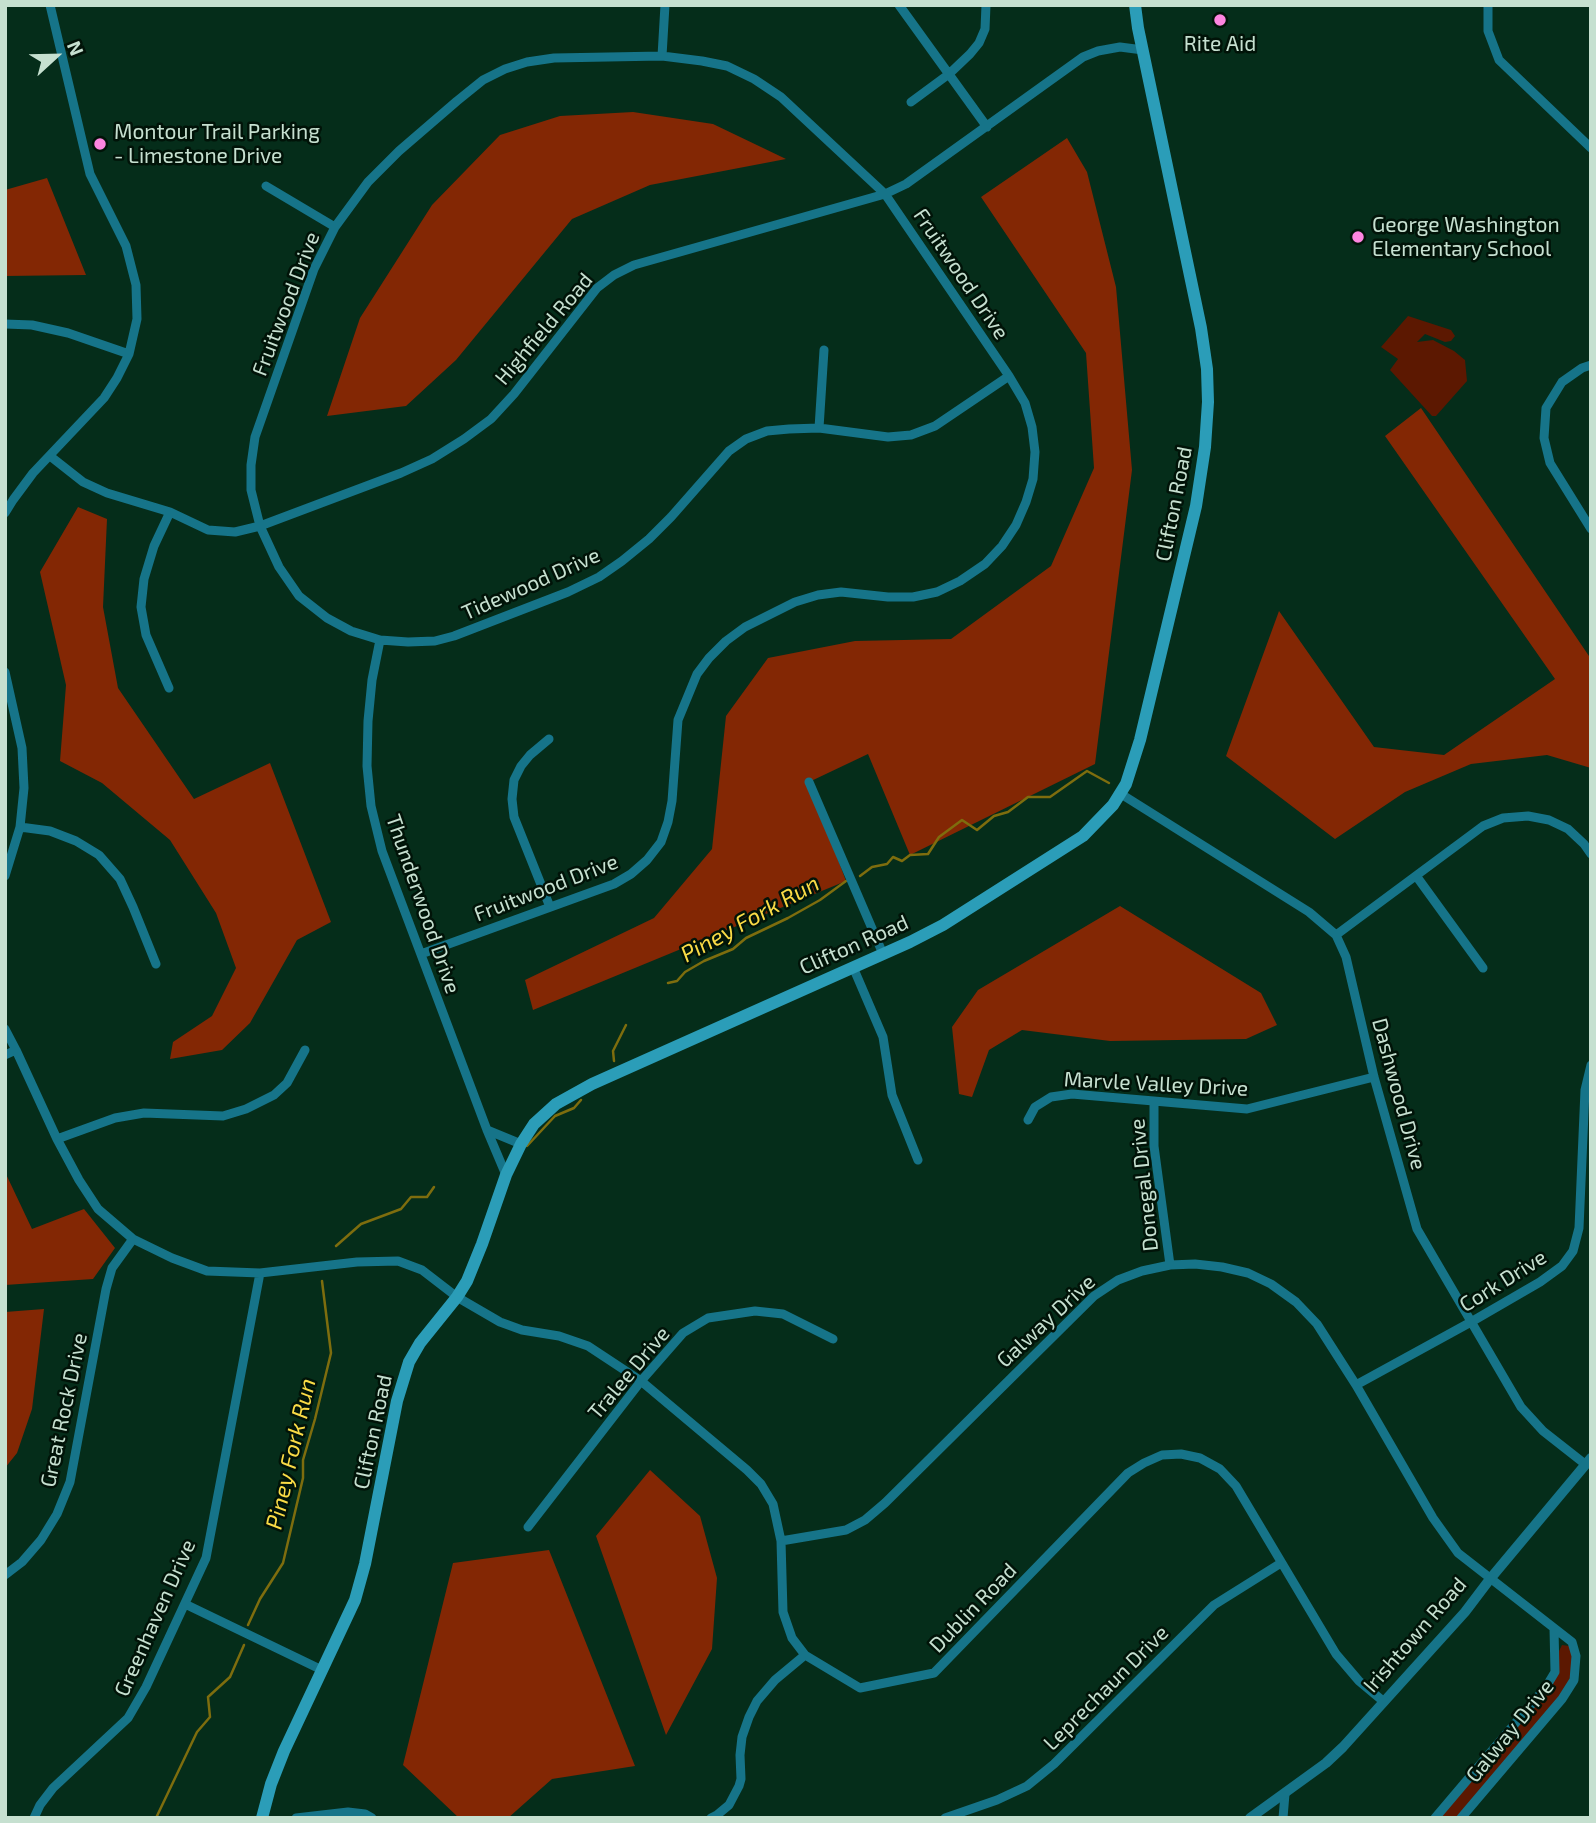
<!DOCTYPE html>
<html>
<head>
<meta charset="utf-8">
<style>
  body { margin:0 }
  #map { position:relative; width:1596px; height:1823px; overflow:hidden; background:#052d1a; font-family:"Exo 2",sans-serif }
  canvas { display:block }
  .frame { position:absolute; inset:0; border:7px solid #c6e0d0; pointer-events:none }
  .north { position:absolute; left:21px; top:21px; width:70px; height:70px; -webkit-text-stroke:5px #011308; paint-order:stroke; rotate:68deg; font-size:19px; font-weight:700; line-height:28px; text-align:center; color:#c6e0d0 }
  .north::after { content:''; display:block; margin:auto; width:24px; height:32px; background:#c6e0d0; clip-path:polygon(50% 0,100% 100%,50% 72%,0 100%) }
</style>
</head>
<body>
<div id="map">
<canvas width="1596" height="1823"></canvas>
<div class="frame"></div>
<div class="north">N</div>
</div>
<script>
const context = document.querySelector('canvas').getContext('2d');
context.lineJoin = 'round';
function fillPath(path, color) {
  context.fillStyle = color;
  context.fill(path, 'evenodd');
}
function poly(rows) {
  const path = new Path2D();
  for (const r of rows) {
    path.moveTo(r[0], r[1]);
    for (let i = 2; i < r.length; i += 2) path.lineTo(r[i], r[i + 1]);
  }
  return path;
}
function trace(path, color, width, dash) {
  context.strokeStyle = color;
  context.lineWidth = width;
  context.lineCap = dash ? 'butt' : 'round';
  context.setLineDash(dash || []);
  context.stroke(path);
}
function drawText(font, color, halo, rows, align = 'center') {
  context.font = font + ' "Exo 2",sans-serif';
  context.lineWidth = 5;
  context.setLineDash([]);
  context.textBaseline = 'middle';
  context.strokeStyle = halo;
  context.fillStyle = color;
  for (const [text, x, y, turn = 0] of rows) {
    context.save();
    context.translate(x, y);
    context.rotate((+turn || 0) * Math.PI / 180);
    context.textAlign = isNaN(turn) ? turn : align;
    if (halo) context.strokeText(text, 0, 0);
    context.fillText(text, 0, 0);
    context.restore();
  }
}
const green = poly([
  [1408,316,1451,330,1455,336,1451,341,1445,342,1425,334,1417,342,1433,340,1454,351,1465,360,1467,381,1436,416,1432,416,1390,370,1398,359,1381,347],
  [1562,1645,1569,1646,1573,1657,1569,1683,1559,1698,1456,1818,1439,1818,1549,1689,1559,1651]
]);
const forest = poly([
  [633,112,713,124,786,159,650,185,572,219,456,360,406,406,327,416,360,318,432,205,500,135,560,116],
  [1067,138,1087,172,1116,287,1132,470,1095,764,910,855,868,754,809,782,846,881,533,1010,525,980,654,918,712,849,726,716,768,658,855,641,951,639,1051,566,1094,468,1086,353,981,197],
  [47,178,86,275,5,276,5,190],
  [1421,408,1591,659,1591,768,1547,755,1471,764,1405,792,1335,839,1226,756,1279,611,1374,747,1444,755,1555,679,1385,436],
  [78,507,107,519,103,607,118,688,194,799,270,763,331,922,297,940,250,1023,222,1050,170,1059,173,1042,212,1016,236,968,216,913,170,840,102,783,60,761,66,685,40,572],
  [1120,906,1261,993,1277,1025,1246,1039,1110,1041,1022,1030,989,1050,972,1097,959,1094,952,1027,978,990],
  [5,1172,32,1229,84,1209,115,1248,93,1279,5,1285],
  [44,1309,32,1409,17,1453,5,1468,5,1312],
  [650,1470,700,1516,717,1578,712,1649,666,1735,596,1536],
  [549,1550,635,1766,552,1779,508,1818,459,1818,403,1765,453,1563]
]);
const stream = poly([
  [860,876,872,867,887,864,893,857,902,861,910,855,928,854,939,837,962,820,977,830,994,816,1008,812,1028,797,1050,797,1087,771,1109,783],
  [668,983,677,981,685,972,704,961,733,949,746,938,788,918,820,900,846,881],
  [614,1061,613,1051,626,1025],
  [527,1146,555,1116,574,1108,581,1100],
  [336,1246,361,1224,401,1209,411,1197,427,1197,434,1187],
  [248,1625,260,1599,283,1563,303,1478,303,1460,315,1419,331,1353,322,1281],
  [156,1818,197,1732,210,1717,208,1697,230,1677,244,1645]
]);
const minor = poly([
  [899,5,987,127],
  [1488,5,1488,31,1499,60,1591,148],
  [662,56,665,5],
  [911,102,949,74,970,54,979,43,985,29,986,5],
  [266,186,335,227],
  [5,324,32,325,68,333,129,354],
  [1591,365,1582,368,1562,382,1546,408,1544,438,1550,463,1591,529],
  [819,428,824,350],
  [50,456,83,482,107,493,170,512,208,530,235,532,260,526,401,473,432,459,464,439,491,419,514,394,597,288,614,275,634,265,885,194,906,184,1083,57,1098,51,1120,47,1143,50],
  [5,513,13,500,33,473,104,398,117,378,129,354,137,319,136,285,126,246,90,174,50,5],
  [380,640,372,680,368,721,367,766,371,806,382,851,487,1130,521,1144],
  [5,672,22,748,24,788,20,827,5,876],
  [169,688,146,635,141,607,144,579,154,546,170,512],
  [549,739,530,755,521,766,514,780,512,799,514,817,550,907],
  [809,782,883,954],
  [1121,794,1309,912,1336,935,1346,957,1374,1077,1417,1229,1521,1407,1543,1431,1585,1464],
  [20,827,50,831,76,841,99,855,120,879,133,907,156,964],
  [1417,877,1483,968],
  [1336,935,1483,826,1503,818,1528,816,1549,820,1568,829,1584,844,1591,854],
  [421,954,614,884,631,874,647,860,661,842,668,822,672,801,678,720,697,674,709,658,726,641,745,627,795,602,818,595,841,592,888,597,913,597,937,592,960,581,985,564,1002,546,1016,525,1026,502,1033,479,1035,452,1032,427,1025,403,1009,376,885,194,781,97,754,79,727,66,702,61,662,56,554,58,527,62,505,69,483,80,457,101,399,151,368,182,335,227,314,269,255,437,251,465,251,490,260,526,279,567,299,596,327,618,351,631,380,640,408,642,435,641,454,636,568,592,599,577,622,561,649,539,671,517,729,451,746,439,767,431,789,429,819,428,888,437,911,435,935,426,1009,376],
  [853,967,883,1037,892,1095,918,1160],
  [5,1029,16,1050,57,1139,79,1180,98,1209,133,1239,172,1258,207,1271,260,1273,357,1262,398,1261,422,1270,457,1297,500,1322,522,1330,559,1336,588,1346,641,1381,747,1470,761,1484,773,1504,781,1541,783,1612,792,1638,805,1655,860,1688,934,1673,1128,1473,1144,1463,1162,1455,1181,1454,1200,1458,1220,1469,1236,1486,1336,1654,1359,1681,1383,1701],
  [5,1055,16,1050],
  [1154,1102,1154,1146,1170,1265],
  [1028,1120,1035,1107,1051,1097,1072,1094,1247,1109,1374,1077],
  [487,1130,506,1175],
  [57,1139,115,1118,144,1113,223,1116,246,1109,274,1095,287,1083,305,1050],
  [1356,1385,1471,1322,1540,1282,1562,1266,1573,1251,1579,1228,1585,1090,1591,1065],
  [528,1527,641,1381,683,1333,708,1318,755,1311,783,1314,833,1339],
  [781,1541,846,1530,865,1520,885,1503,1094,1296,1118,1280,1142,1271,1170,1265,1195,1264,1222,1267,1248,1273,1271,1284,1296,1302,1317,1324,1356,1385,1433,1518,1458,1553,1572,1642,1576,1656,1574,1680,1562,1699,1461,1818],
  [5,1575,22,1562,41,1540,57,1514,70,1482,106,1289,112,1268,133,1239],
  [185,1604,322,1670],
  [34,1818,40,1805,53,1788,128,1718,146,1687,206,1558,260,1273],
  [296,1818,348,1812,365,1814,372,1818],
  [711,1818,717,1815,729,1805,739,1786,741,1779,740,1755,742,1737,749,1717,757,1701,775,1680,805,1655],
  [945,1818,997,1800,1027,1786,1054,1764,1214,1605,1281,1563],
  [1283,1818,1285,1794],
  [1435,1818,1546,1687,1555,1672,1554,1629]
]);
const tertiary = poly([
  [1250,1818,1326,1763,1343,1747,1465,1612,1490,1579,1591,1458]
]);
const secondary = poly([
  [262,1818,271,1784,284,1751,355,1600,365,1564,397,1401,409,1362,420,1343,457,1297,467,1281,482,1244,506,1175,521,1144,534,1124,556,1104,592,1084,910,942,943,925,1083,836,1113,805,1126,784,1140,740,1196,506,1205,447,1208,402,1207,369,1201,328,1138,28,1135,5]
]);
const markers = [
  [1220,20,7,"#fe85e0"],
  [100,144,7,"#fe85e0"],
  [1358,237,7,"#fe85e0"]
];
const poiNames = [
  ["Rite Aid",1220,44,"center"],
  ["Montour Trail Parking",114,132],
  ["- Limestone Drive",114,156],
  ["George Washington",1372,225],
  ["Elementary School",1372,249]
];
const streetNames = [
  ["Fruitwood Drive",961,274,56],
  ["Fruitwood Drive",286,304,-69],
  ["Highfield Road",544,329,-50],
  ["Clifton Road",1174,504,-79],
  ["Tidewood Drive",531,584,-24],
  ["Fruitwood Drive",546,888,-21],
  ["Thunderwood Drive",423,904,71],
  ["Clifton Road",854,945,-24],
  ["Marvle Valley Drive",1156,1084,3],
  ["Dashwood Drive",1399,1094,75],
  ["Donegal Drive",1144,1185,-96],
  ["Cork Drive",1503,1281,-32],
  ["Galway Drive",1046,1321,-43],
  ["Tralee Drive",629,1373,-50],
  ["Great Rock Drive",64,1410,-78],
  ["Clifton Road",373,1432,-78],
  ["Dublin Road",973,1608,-46],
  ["Greenhaven Drive",155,1618,-66],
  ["Irishtown Road",1415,1635,-49],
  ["Leprechaun Drive",1106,1688,-45],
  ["Galway Drive",1510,1731,-51]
];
const waterNames = [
  ["Piney Fork Run",750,919,-29],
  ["Piney Fork Run",291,1454,-77]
];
fillPath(green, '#5c1801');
fillPath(forest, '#832704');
trace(stream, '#7e6d0e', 2.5);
trace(minor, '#167489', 9);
trace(tertiary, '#167489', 10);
trace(secondary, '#2b9db8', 12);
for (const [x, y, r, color] of markers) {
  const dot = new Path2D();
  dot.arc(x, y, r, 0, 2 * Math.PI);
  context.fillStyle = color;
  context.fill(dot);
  trace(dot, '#011308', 2.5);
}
drawText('21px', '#c6e0d0', '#011308', poiNames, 'left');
drawText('21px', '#c6e0d0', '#011308', streetNames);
drawText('italic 23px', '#f9db46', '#011308', waterNames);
</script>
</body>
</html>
